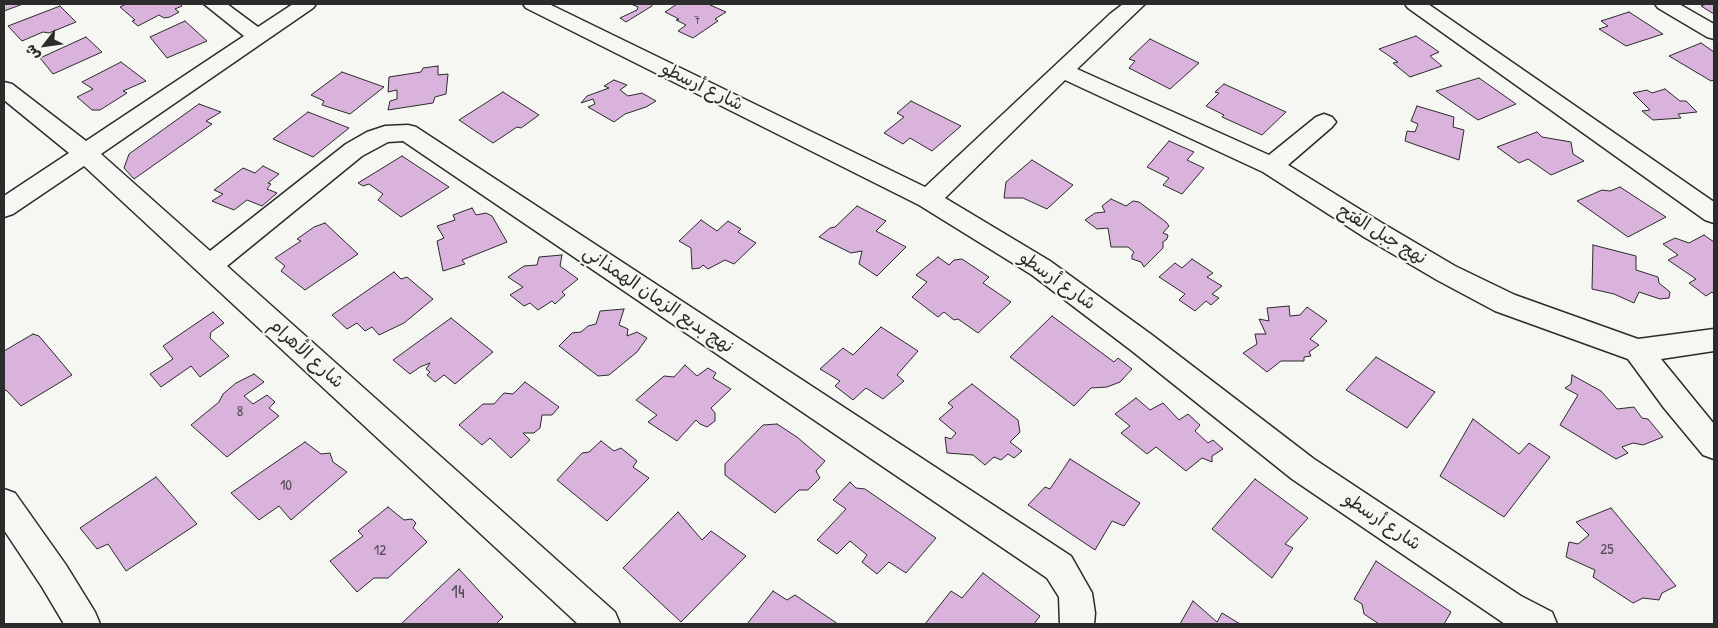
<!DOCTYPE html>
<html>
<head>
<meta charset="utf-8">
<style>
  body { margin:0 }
  #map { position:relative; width:1718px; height:628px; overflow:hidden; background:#f6f6f2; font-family:"Patrick Hand","Playpen Sans Arabic",sans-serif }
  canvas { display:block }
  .frame { position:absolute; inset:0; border:5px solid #2b2b2b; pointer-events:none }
  .north { position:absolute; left:20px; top:20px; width:50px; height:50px; -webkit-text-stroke:4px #f6f6f2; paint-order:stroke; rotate:240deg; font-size:14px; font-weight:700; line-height:20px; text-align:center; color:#2b2b2b }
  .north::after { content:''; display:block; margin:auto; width:18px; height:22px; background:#2b2b2b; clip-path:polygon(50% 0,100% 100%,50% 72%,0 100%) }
</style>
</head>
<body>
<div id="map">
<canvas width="1718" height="628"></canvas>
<div class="frame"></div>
<div class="north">ش</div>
</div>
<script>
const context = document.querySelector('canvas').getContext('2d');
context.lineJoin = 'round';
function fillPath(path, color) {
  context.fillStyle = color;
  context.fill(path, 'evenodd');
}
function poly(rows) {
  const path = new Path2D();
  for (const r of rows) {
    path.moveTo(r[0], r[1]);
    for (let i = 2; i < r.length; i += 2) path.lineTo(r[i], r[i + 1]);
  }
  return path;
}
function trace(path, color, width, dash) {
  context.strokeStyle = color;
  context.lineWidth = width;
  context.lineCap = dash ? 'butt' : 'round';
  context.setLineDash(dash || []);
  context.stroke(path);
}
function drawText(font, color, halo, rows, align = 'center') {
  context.font = font + ' "Patrick Hand","Playpen Sans Arabic",sans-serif';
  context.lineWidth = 4.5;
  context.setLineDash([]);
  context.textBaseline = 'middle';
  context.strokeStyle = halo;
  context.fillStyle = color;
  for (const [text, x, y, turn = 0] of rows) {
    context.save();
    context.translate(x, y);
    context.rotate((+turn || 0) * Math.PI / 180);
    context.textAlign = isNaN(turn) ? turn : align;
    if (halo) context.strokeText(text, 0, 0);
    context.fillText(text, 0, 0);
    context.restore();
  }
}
const building = poly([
  [4,4,23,4,4,11,4,4],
  [126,4,180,4,182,6,175,9,179,12,170,17,164,18,159,15,138,26,132,21,135,20,120,7,126,4],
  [631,4,652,4,652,6,626,22,620,18,637,10,638,7,631,4],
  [677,4,708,4,726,12,715,19,718,21,693,38,678,31,686,25,676,20,679,19,665,12,677,4],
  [1706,4,1714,4,1714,14,1701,6,1706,4],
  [60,6,76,22,49,33,43,32,22,41,8,26,60,6],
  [1629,12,1663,34,1626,46,1599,29,1608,26,1601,21,1629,12],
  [185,21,207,41,167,58,150,37,185,21],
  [1416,36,1439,52,1430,56,1442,66,1410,77,1393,63,1398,62,1379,49,1416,36],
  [86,37,102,52,53,74,40,58,86,37],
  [1150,39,1199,63,1170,89,1129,68,1135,61,1129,59,1150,39],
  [1701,43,1714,52,1714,80,1711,81,1669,56,1701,43],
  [121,62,146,81,123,91,127,93,100,110,92,110,77,97,93,89,82,82,121,62],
  [438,66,438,75,448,74,446,94,435,97,433,103,388,110,390,101,397,99,397,90,388,92,389,77,421,72,423,68,438,66],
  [342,72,384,87,350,114,322,105,324,101,311,95,342,72],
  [1479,78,1516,104,1478,120,1436,91,1479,78],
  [614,80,627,85,620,90,628,96,642,93,656,101,646,107,625,114,614,122,588,107,595,104,593,99,581,103,587,96,609,88,604,86,614,80],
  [1224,84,1286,112,1262,135,1222,117,1224,115,1206,106,1219,93,1215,92,1224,84],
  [1665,89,1680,101,1686,101,1697,112,1678,114,1681,118,1653,120,1642,111,1650,110,1633,93,1647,90,1652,93,1665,89],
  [503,92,539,115,521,128,517,127,493,143,459,120,503,92],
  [911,101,961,126,932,151,910,138,903,144,884,133,904,117,897,113,911,101],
  [199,104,221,112,206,121,212,124,134,179,124,168,129,154,199,104],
  [1417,106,1454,117,1453,127,1464,130,1459,160,1405,141,1407,131,1415,132,1418,124,1411,121,1417,106],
  [308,112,349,128,313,157,273,139,308,112],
  [1537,132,1542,137,1571,142,1573,154,1584,161,1551,175,1528,159,1519,163,1497,147,1537,132],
  [1169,141,1194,152,1187,160,1204,168,1182,194,1163,185,1169,178,1147,167,1169,141],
  [402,156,449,187,401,217,378,200,383,194,369,184,363,186,358,183,402,156],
  [1032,160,1073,185,1047,209,1023,198,1004,198,1006,182,1032,160],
  [263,166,279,174,268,183,271,184,267,189,277,193,262,206,247,200,234,210,212,201,223,194,214,190,243,168,255,173,263,166],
  [1620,187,1666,217,1628,237,1577,201,1602,190,1610,191,1620,187],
  [1111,199,1126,206,1133,201,1139,202,1166,222,1169,226,1163,233,1168,235,1167,239,1163,242,1163,248,1144,267,1141,262,1132,259,1132,255,1134,252,1128,247,1111,247,1108,228,1097,229,1085,220,1095,213,1105,212,1102,206,1111,199],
  [857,206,886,221,876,231,906,247,877,276,859,264,862,251,851,253,819,237,830,228,835,227,857,206],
  [472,208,476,215,486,213,492,216,507,242,462,260,465,264,443,271,437,241,444,238,437,226,455,220,453,215,472,208],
  [701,220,717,231,728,221,741,229,738,232,756,243,734,264,725,260,708,269,703,265,700,268,692,269,691,248,679,241,701,220],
  [325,223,358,254,305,290,281,271,285,266,275,258,301,241,297,239,314,227,325,223],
  [1704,235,1714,242,1714,294,1712,292,1706,296,1689,283,1696,279,1668,260,1678,255,1663,244,1675,238,1689,243,1704,235],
  [1593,245,1636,256,1636,270,1658,277,1659,283,1670,292,1669,298,1660,299,1639,292,1634,303,1614,294,1592,289,1593,245],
  [562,255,560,266,578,279,562,292,565,295,555,304,552,301,538,310,530,303,524,306,510,295,523,287,508,277,524,266,537,265,539,257,562,255],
  [938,257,949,265,954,260,962,259,989,277,983,283,1011,302,978,333,958,319,954,320,944,312,938,317,912,297,927,282,916,275,938,257],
  [1192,259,1213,273,1207,277,1222,286,1212,294,1219,298,1211,305,1206,301,1195,311,1179,300,1185,294,1159,277,1175,263,1182,268,1192,259],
  [394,272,401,279,407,277,433,299,404,323,379,335,372,327,365,331,357,323,347,329,332,315,394,272],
  [1289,306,1290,316,1300,315,1307,307,1327,321,1310,339,1319,345,1309,352,1311,356,1304,357,1304,361,1281,361,1267,372,1243,353,1257,344,1255,334,1266,334,1259,319,1269,321,1267,308,1289,306],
  [624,309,619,325,628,329,627,336,637,332,647,338,637,352,609,375,598,376,559,346,572,333,581,332,588,326,596,324,600,311,624,309],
  [213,312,224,323,211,332,210,338,229,356,200,377,191,366,161,387,150,374,173,359,163,346,213,312],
  [1052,316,1114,362,1118,358,1132,369,1120,382,1107,387,1091,388,1074,406,1010,357,1052,316],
  [451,318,493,352,455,384,444,375,435,382,427,375,430,372,426,369,430,363,420,367,410,374,393,360,451,318],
  [881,327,918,351,897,375,904,381,883,399,866,388,853,400,835,386,840,381,820,369,843,348,853,355,881,327],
  [33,334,39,336,72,375,21,406,6,390,4,391,4,351,33,334],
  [1376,357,1435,392,1407,428,1346,390,1376,357],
  [685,365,697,376,708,368,716,373,713,378,731,389,711,408,715,413,715,421,707,427,700,424,696,420,677,441,648,422,657,415,636,400,664,376,674,377,685,365],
  [254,374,264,382,244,396,253,404,267,395,275,402,269,408,279,416,227,457,191,425,219,402,223,394,236,383,254,374],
  [1572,375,1601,391,1617,409,1634,407,1642,418,1648,419,1663,437,1643,445,1633,443,1622,447,1628,453,1616,459,1560,425,1578,395,1565,388,1571,384,1572,375],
  [525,382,559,407,552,415,542,415,540,428,534,433,523,433,530,440,511,458,490,438,482,445,459,425,483,404,494,404,504,393,513,394,525,382],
  [972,384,1018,420,1020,432,1010,442,1022,451,1014,458,1008,454,1001,460,994,457,985,465,973,455,947,453,945,437,951,439,956,433,939,419,953,407,948,403,972,384],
  [1136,398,1150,410,1163,403,1179,420,1188,414,1200,425,1195,431,1208,443,1213,440,1223,449,1212,456,1212,462,1202,458,1186,471,1156,447,1147,454,1121,433,1130,426,1115,414,1136,398],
  [1473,419,1519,454,1529,443,1550,457,1504,517,1440,476,1473,419],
  [777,424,797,437,825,461,816,471,820,478,808,490,799,490,775,513,725,475,725,464,763,425,777,424],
  [601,441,614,451,621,448,637,461,633,467,649,478,607,521,557,480,582,453,589,452,601,441],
  [305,442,321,454,330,453,333,462,347,472,291,520,279,506,259,520,231,493,305,442],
  [1070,459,1140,503,1124,526,1112,521,1095,550,1028,505,1045,487,1050,489,1070,459],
  [156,477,197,524,126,571,108,544,97,549,80,528,156,477],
  [1255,479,1308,518,1285,544,1293,548,1272,578,1212,529,1255,479],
  [850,482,856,488,865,489,936,538,906,573,889,562,877,574,862,562,867,555,850,541,837,554,817,540,846,509,833,500,850,482],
  [388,507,404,520,412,519,416,523,413,528,427,542,388,578,374,578,357,592,330,561,363,536,358,531,388,507],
  [1611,508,1676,586,1662,593,1659,600,1643,598,1633,603,1593,577,1595,570,1566,557,1569,542,1578,544,1589,535,1576,522,1611,508],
  [678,512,702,540,711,531,746,556,681,622,623,568,678,512],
  [1376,561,1451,612,1444,624,1379,624,1364,614,1362,604,1354,599,1376,561],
  [459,569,503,617,496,624,401,624,459,569],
  [983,573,1040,616,1034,624,925,624,951,591,962,598,983,573],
  [773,591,787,600,795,595,838,624,747,624,773,591],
  [1193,601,1217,622,1222,613,1240,624,1180,624,1193,601]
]);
const minor = poly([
  [204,4,227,4,258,27,293,4,316,4,313,8,101,154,210,251,346,144,367,132,385,126,408,125,416,127,1071,556,1092,593,1095,613,1094,624,1060,624,1059,597,1047,578,403,141,388,142,362,156,227,266,615,612,620,624,578,624,84,166,13,214,4,217,4,196,69,153,4,100,4,82,12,84,86,141,244,36,204,4],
  [523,4,549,4,925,187,1110,14,1123,4,1145,4,1077,69,1269,155,1316,117,1324,114,1332,117,1336,122,1332,127,1288,165,1382,223,1455,266,1515,295,1638,339,1714,329,1714,351,1661,359,1714,424,1714,459,1703,455,1664,408,1628,359,1495,311,1437,280,1364,237,1263,172,1065,80,945,198,1050,261,1152,335,1314,459,1521,596,1552,612,1557,624,1505,624,1292,479,1132,351,1032,275,919,205,526,8,523,4],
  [1655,4,1679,4,1714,24,1714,39,1707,37,1658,8,1655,4],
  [4,489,15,493,66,565,95,612,100,624,64,624,42,587,4,530,4,489]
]);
const tertiary = poly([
  [1405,4,1428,4,1714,202,1714,223,1705,220,1408,8,1405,4]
]);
const farNumbernames = [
  ["7",697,21]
];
const numberNames = [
  ["8",240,412],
  ["10",286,486],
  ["25",1607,550],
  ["12",380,551]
];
const streetNames = [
  ["شارع أرسطو",702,87,26],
  ["نهج جبل الفتح",1382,235,31],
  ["شارع أرسطو",1057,281,35],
  ["نهج بديع الزمان الهمذاني",658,300,34],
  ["شارع الأهرام",306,354,42],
  ["شارع أرسطو",1382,522,34]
];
const nearNumbernames = [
  ["14",458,593]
];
fillPath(building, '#d9b3dc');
trace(building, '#2b2b2b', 1);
trace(minor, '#2b2b2b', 3);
trace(tertiary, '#2b2b2b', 3);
fillPath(minor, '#f6f6f2');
fillPath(tertiary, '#f6f6f2');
drawText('12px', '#564d57', null, farNumbernames);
drawText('15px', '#564d57', null, numberNames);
drawText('18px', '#2b2b2b', '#f6f6f2', streetNames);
drawText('18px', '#564d57', null, nearNumbernames);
</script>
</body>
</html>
